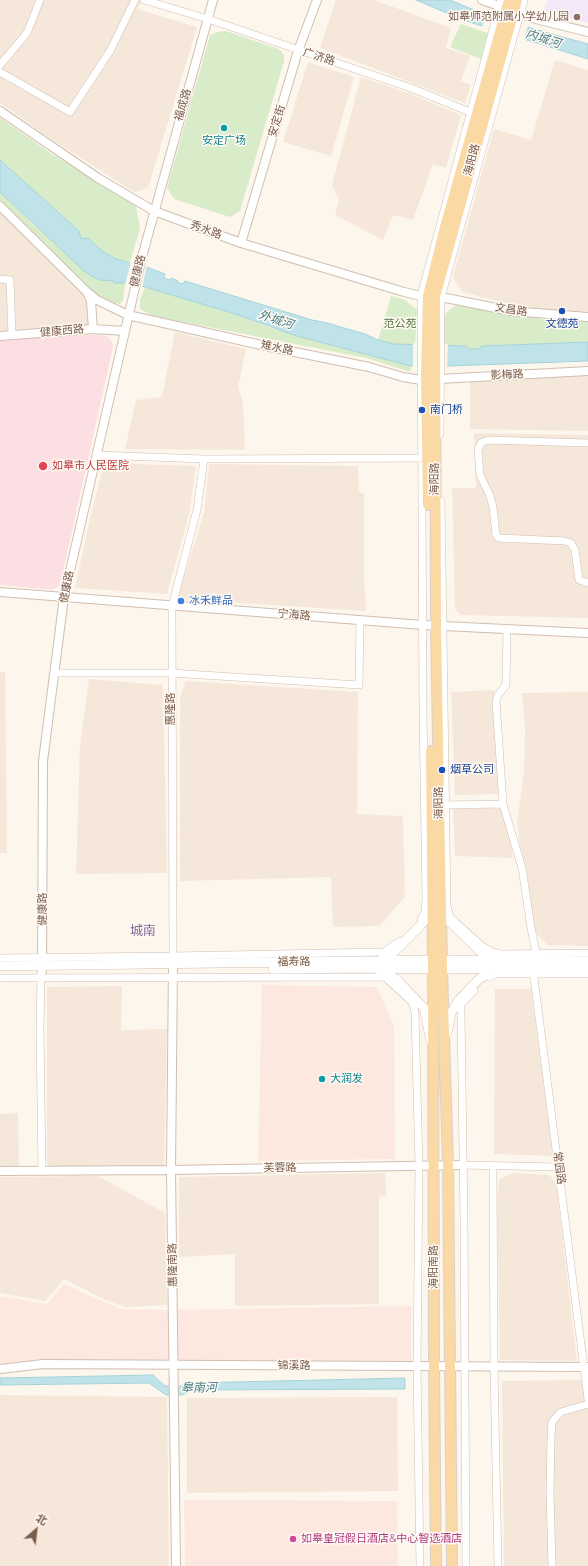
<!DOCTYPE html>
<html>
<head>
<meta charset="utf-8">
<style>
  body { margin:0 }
  #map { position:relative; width:588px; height:1566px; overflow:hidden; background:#fdf6ec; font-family:Montserrat,"Noto Sans SC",sans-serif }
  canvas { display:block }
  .north { position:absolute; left:16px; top:1510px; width:40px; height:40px; -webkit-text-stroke:3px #fffaf3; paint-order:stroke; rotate:28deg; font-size:11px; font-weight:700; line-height:16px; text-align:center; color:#7a5c4d }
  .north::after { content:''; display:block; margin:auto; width:14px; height:18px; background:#7a5c4d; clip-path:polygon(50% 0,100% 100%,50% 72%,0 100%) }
</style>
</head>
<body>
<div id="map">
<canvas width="588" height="1566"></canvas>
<div class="north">北</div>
</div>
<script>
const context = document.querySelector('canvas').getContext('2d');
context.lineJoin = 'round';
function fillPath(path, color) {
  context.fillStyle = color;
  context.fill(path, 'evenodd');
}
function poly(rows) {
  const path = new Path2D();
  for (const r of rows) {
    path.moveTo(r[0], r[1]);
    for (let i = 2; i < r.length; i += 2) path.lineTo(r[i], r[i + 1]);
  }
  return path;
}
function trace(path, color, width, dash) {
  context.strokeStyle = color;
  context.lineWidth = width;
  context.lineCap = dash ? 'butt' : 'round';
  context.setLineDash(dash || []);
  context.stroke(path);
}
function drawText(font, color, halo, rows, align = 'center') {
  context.font = font + ' Montserrat,"Noto Sans SC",sans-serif';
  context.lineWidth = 3;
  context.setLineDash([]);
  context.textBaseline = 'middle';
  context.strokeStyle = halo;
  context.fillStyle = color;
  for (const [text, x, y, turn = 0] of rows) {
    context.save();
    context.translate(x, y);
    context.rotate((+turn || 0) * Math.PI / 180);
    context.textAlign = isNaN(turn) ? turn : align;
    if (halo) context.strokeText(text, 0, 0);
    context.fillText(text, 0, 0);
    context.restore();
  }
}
const residential = poly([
  [0,0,142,0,137,9,197,27,148,188,134,192,54,141,0,103,0,70,2,68,0,65],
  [336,0,374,0,451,28,446,48,470,56,461,81,471,85,465,103,320,48],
  [555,60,588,70,588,314,517,306,462,292,453,277,494,129,531,140],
  [308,62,354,77,331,156,283,142],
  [361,77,411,94,461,115,446,168,433,164,413,220,393,215,383,240,335,215,339,200,332,185],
  [0,209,74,282,83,294,88,305,89,328,0,334],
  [175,332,246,349,238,387,243,402,245,450,125,449,136,400,162,397],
  [588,376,588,431,470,429,470,377],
  [474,433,588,435,588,618,460,615,455,609,452,488,476,488],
  [104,463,196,466,189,515,167,594,75,588,90,518],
  [209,464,358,466,359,492,364,494,364,575,366,611,179,599,180,589,204,513],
  [0,672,5,672,7,853,0,853],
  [89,679,163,685,167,873,76,874,80,746],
  [186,681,358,692,357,814,403,816,405,897,379,926,333,927,331,877,180,881,180,697],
  [494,690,500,794,455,795,451,692],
  [588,692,588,946,548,945,535,933,526,866,520,845,517,823,524,773,525,731,522,693],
  [500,808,509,834,513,858,455,856,453,809],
  [122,986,121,1030,167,1029,164,1169,56,1169,47,1164,47,987],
  [495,989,531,989,553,1156,494,1154],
  [18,1113,19,1166,0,1166,0,1114],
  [385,1173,386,1196,379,1197,379,1304,235,1306,235,1254,179,1257,179,1177],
  [513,1173,549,1175,556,1183,577,1361,500,1360,497,1194,500,1179],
  [98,1176,165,1213,167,1305,125,1307,103,1299,64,1279,45,1301,0,1293,0,1177],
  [588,1380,588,1566,504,1566,502,1381],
  [0,1395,167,1397,169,1566,0,1566],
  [397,1397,398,1491,187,1493,187,1398]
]);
const commercial = poly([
  [262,985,377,987,394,1027,395,1159,258,1161],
  [64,1284,120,1309,168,1310,411,1306,411,1362,41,1361,18,1364,0,1364,0,1296,47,1304],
  [184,1500,397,1501,398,1566,185,1566]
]);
const education = poly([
  [548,0,588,0,588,23,543,11]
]);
const medical = poly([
  [86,335,101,335,108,337,112,342,113,347,60,585,52,590,0,585,0,340]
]);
const green = poly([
  [461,24,488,33,481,59,450,47],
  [226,31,279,49,284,55,284,61,240,211,230,217,174,199,167,188,210,35,217,32],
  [0,118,52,154,87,174,136,206,140,229,130,262,116,259,102,251,88,238,81,239,79,231,0,160],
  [0,192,35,226,99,280,113,281,114,283,125,283,123,300,120,304,113,303,95,293,83,283,0,203],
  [145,287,232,313,268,327,411,366,411,372,366,358,152,316,140,309,140,300],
  [391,296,405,300,417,310,415,345,394,344,378,340],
  [462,304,548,320,588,320,588,342,483,346,477,349,468,349,466,346,449,346,444,343,442,327,445,314,454,306]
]);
const water = poly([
  [416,0,450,0,491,17,588,44,588,59,463,20,416,0],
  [0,160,79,231,81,239,88,238,102,251,116,259,149,268,165,274,164,278,170,280,171,278,178,281,177,282,183,284,185,281,312,320,327,323,365,334,378,340,394,344,466,346,468,349,477,349,483,346,588,342,588,361,449,366,411,366,297,336,232,313,145,287,125,283,114,283,113,281,99,280,85,272,0,192,0,160],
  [153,1375,165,1386,182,1386,191,1383,405,1378,405,1389,193,1390,182,1395,166,1395,149,1383,0,1385,0,1378,153,1375]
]);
const pier = poly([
  [487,13,528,26,523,41,482,28],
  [131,261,147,265,142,288,125,285],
  [413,343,448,344,447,368,413,368]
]);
const minor = poly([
  [144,0,208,19,411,88,475,114],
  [0,65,27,33,40,0],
  [0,72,70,112,110,51,135,0],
  [0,279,10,280,12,335],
  [440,434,441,297,524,0],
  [588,443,488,440,481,443,478,450,480,475,490,496,493,507,496,535,499,538,565,541,571,543,575,550,579,580,588,583],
  [96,455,204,459,426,458],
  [441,501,447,906,450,917,482,946,492,952,501,954,588,953],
  [507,629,506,685,498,695,496,701,503,804,522,868,531,928,537,957],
  [54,673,171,673,359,685,360,621],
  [444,805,503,804],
  [421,919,425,912,426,899,423,711,421,296,501,0],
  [0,958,173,956,384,952,400,941],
  [173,961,172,606,197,510,204,459],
  [533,970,588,1399],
  [41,973,40,1030,42,1171],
  [489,977,495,974,588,974],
  [0,978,385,977,413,1003,415,1013,419,1166,417,1367,420,1566],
  [463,1165,559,1167],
  [493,1166,494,1367,498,1566],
  [466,1566,464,1220,461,1014,461,1004,474,991],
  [552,1566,550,1492,551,1437,552,1422,561,1412,588,1404]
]);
const tertiary = poly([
  [482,0,536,19,588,32],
  [0,111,98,178,154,211,241,243,404,292,421,296,441,297,511,311,588,317],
  [0,206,87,292,91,301,93,329],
  [241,243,298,51,317,0],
  [87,292,97,300,128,315,270,347,369,367,403,377,421,380,588,371],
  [0,336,93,329,125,331],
  [0,592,423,625,588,633],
  [173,964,171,1170,176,1566],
  [42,971,43,761,64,597,142,257,213,0],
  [0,1171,171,1170,463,1165],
  [0,1369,43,1364,588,1367]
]);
const secondary = poly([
  [441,906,448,920,482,953,494,960],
  [382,959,392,954,419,927,427,917,433,906],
  [0,966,433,960,588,961],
  [273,969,372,968,452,969,588,967],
  [379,970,387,973,398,981,424,1008,431,1041],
  [447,1033,451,1013,459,1000,479,979,494,970]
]);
const primary = poly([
  [428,505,426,374,428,296,445,227,509,0],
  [431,751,433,960,434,1367,436,1566],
  [452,1566,448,1166,442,969,436,626,435,297,517,0]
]);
const markers = [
  [577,17,4,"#8d6e63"],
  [224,128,4,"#0f9aa8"],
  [562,311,4,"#1a4fb4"],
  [422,410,4,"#1a4fb4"],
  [43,466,5,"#e0444e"],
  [181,601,4,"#3f7fe0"],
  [442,770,4,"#1a4fb4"],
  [322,1079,4,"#0f9aa8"],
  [293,1539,4,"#d1479c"]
];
const educationNames = [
  ["如皋师范附属小学幼儿园",569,17]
];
const streetNames = [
  ["广济路",319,57,18],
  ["福成路",183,105,-74],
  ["安定街",277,121,-73],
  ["海阳路",472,160,-75],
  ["秀水路",206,230,20],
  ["健康路",138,271,-76],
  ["文昌路",511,310,9],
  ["健康西路",62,331,-5],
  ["雉水路",277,348,12],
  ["影梅路",507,375,-3],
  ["海阳路",435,479,-90],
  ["健康路",67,587,-79],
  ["宁海路",294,615,5],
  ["惠隆路",171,709,-90],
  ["海阳路",439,803,-91],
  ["健康路",43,909,-90],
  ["福寿路",294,962,-1],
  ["芙蓉路",280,1168,-1],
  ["常园路",559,1168,82],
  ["惠隆南路",173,1265,-91],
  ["海阳南路",434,1267,-90],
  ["锦溪路",294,1366]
];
const cultureNames = [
  ["安定广场",224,141],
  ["大润发",330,1079,"left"]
];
const parkNames = [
  ["范公苑",400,324]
];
const transitNames = [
  ["文德苑",562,324,"center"],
  ["南门桥",430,410],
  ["烟草公司",450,770]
];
const healthNames = [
  ["如皋市人民医院",52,466]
];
const shopNames = [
  ["冰禾鲜品",189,601]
];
const hotelNames = [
  ["如皋皇冠假日酒店&中心智选酒店",301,1539]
];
const waterNames = [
  ["内城河",543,39,17],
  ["外城河",276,320,18],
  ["皋南河",199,1388,-1]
];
const quarterNames = [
  ["城南",143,931]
];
fillPath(residential, '#f5e8da');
fillPath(commercial, '#fde8e0');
fillPath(education, '#f3e8fa');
fillPath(medical, '#fbdfe3');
fillPath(green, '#d8ecc9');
fillPath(water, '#bfe3e8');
trace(water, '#a5d3da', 1);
fillPath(pier, '#fdf6ec');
trace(minor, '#d1beb0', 8);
trace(tertiary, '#d1beb0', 10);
trace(secondary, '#d6c0b0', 10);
trace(primary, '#dad1cd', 12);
trace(minor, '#fff', 7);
trace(tertiary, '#fff', 8);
trace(secondary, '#fff', 9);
trace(primary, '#fbd9a5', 10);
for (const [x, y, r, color] of markers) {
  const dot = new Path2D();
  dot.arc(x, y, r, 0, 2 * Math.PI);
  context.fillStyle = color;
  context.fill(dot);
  trace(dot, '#fffaf3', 1.5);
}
drawText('11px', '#785e54', '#fffaf3', educationNames, 'right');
drawText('11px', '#7a5c4d', '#fffaf3', streetNames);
drawText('11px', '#0d838f', '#fffaf3', cultureNames);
drawText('11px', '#537a41', '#fffaf3', parkNames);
drawText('11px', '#164399', '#fffaf3', transitNames, 'left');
drawText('11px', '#be3a42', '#fffaf3', healthNames, 'left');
drawText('11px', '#366cbe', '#fffaf3', shopNames, 'left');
drawText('11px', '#b23c85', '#fffaf3', hotelNames, 'left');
drawText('italic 12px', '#437c86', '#fffaf3', waterNames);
drawText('13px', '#846695', '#fffaf3', quarterNames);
</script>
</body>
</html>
